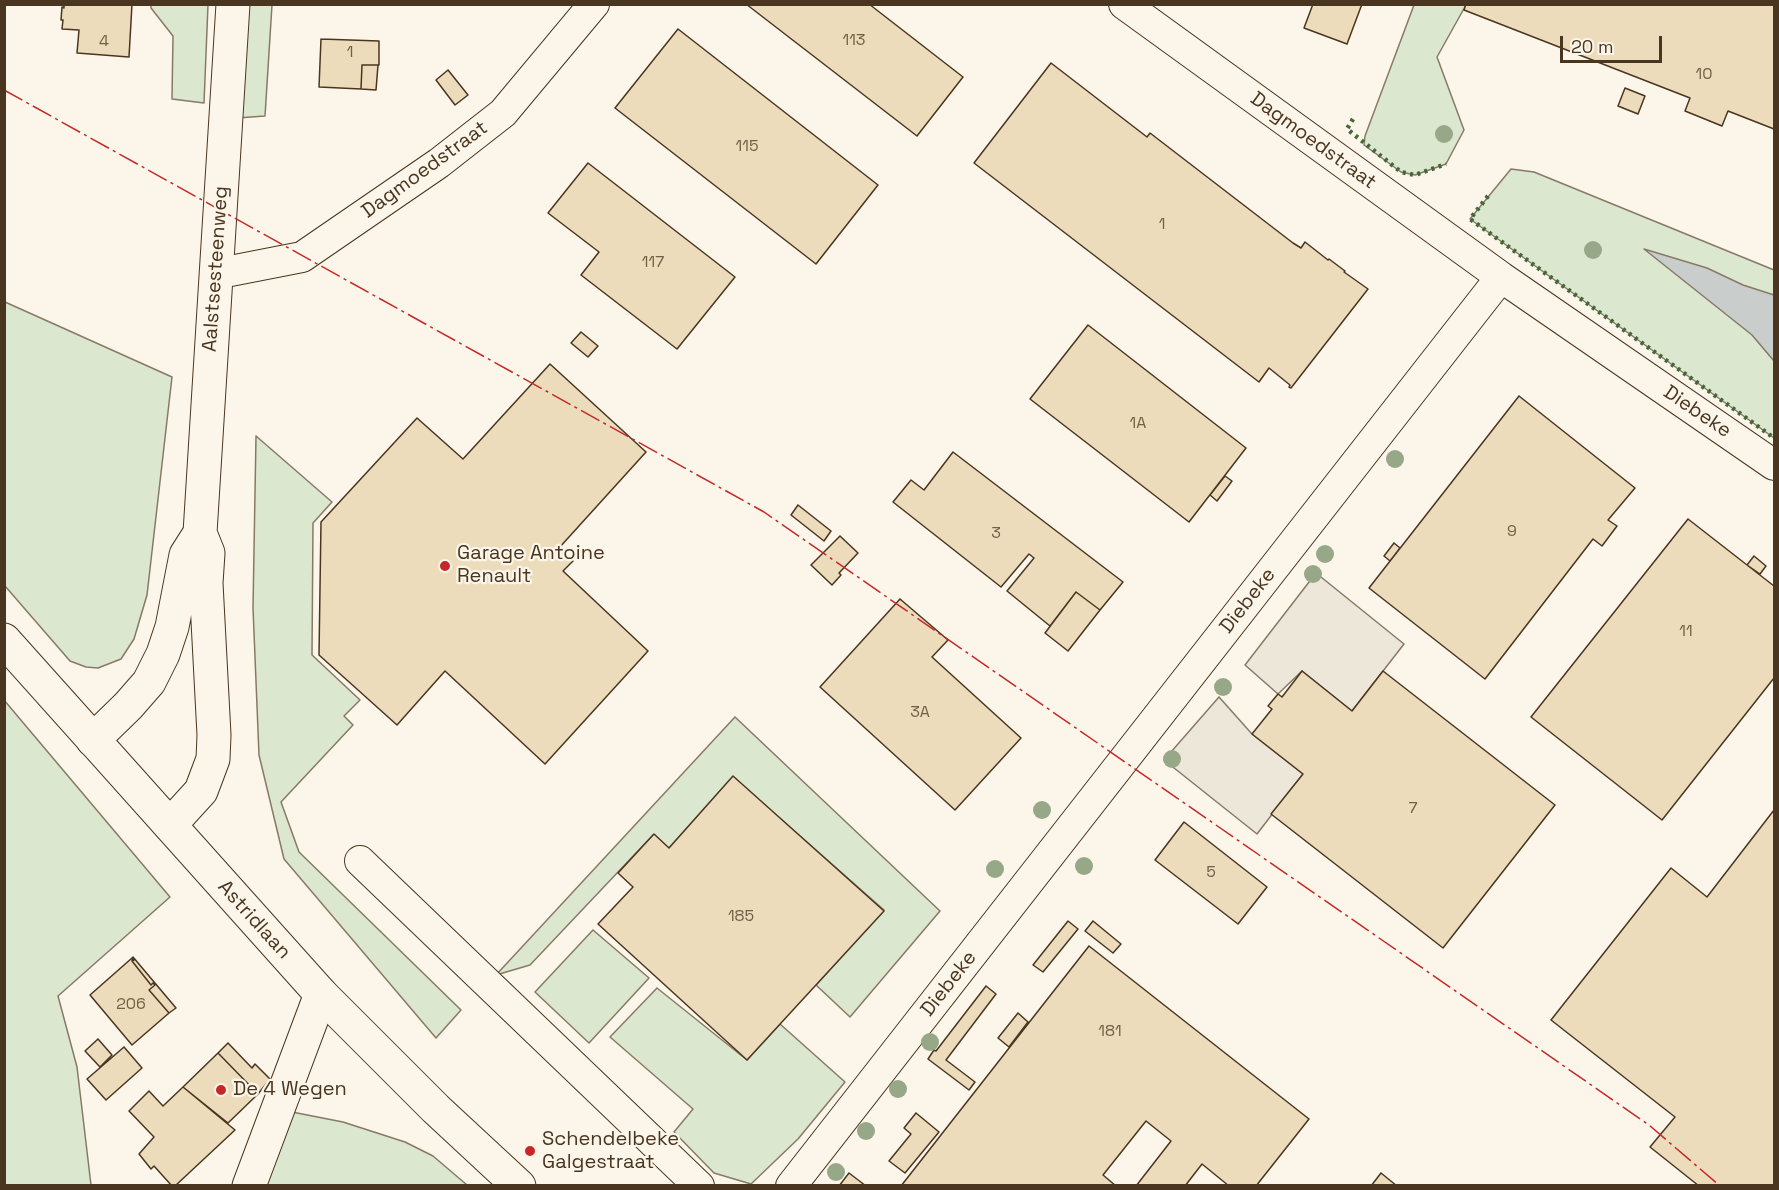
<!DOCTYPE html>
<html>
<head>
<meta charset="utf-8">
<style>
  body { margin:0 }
  #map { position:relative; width:1779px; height:1190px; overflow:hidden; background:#fbf6e9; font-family:"Space Grotesk",sans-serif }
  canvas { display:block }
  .frame { position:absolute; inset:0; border:6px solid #4a3520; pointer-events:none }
  .scale { position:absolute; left:1560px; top:36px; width:102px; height:27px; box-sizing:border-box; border:3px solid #4a3520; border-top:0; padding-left:8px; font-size:18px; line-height:21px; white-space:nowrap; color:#4a3520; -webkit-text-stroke:4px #fbf6e9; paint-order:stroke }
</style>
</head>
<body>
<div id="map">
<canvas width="1779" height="1190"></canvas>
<div class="frame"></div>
<div class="scale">20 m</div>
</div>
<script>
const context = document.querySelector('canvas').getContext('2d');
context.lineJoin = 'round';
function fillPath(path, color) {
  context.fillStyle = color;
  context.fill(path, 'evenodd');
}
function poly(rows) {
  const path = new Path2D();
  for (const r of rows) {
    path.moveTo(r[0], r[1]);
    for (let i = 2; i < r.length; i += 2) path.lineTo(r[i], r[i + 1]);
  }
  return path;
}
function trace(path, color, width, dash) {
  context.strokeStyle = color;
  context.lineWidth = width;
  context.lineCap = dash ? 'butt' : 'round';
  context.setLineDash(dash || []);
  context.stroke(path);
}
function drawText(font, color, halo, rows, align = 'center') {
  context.font = font + ' "Space Grotesk",sans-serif';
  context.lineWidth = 4.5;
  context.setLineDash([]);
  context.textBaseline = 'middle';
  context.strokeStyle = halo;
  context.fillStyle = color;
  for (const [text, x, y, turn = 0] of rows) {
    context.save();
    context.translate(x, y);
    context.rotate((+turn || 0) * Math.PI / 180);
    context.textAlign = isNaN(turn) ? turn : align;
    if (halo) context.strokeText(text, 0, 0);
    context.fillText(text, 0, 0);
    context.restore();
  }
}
const green = poly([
  [151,5,208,5,204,103,172,99,173,36,151,8,151,5],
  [245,5,272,5,265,116,237,118,245,5],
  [1414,5,1466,5,1437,57,1464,130,1446,164,1415,175,1401,172,1364,145,1365,136,1414,5],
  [1511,169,1534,172,1774,270,1774,438,1470,219,1511,169],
  [5,302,172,377,147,595,134,639,121,659,98,668,86,667,70,661,5,586,5,302],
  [256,436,332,502,313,523,312,655,360,700,344,716,353,725,281,802,299,852,461,1010,436,1038,284,859,259,755,253,608,256,436],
  [4,700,170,897,58,996,77,1067,91,1185,5,1185,4,700],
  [735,717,940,911,850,1017,816,985,884,910,733,777,669,848,653,835,530,965,496,975,735,717],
  [593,930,649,978,589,1043,535,992,593,930],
  [657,988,747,1060,780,1024,845,1082,798,1139,751,1184,714,1173,674,1132,693,1109,610,1037,657,988],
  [292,1112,343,1122,405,1142,433,1156,467,1185,265,1186,292,1112]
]);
const parking = poly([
  [1316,573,1404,644,1352,711,1302,671,1278,694,1245,665,1316,573],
  [1219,697,1252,734,1303,774,1257,834,1164,760,1219,697]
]);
const water = poly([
  [1644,249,1707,268,1743,285,1774,295,1774,361,1752,335,1644,249]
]);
const building = poly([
  [64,4,132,4,129,57,77,53,79,30,62,29,63,20,61,20,62,7,64,8,64,4],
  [746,4,869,4,963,77,917,136,746,4],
  [1313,4,1362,4,1347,44,1304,28,1313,4],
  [1466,4,1774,4,1774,129,1728,111,1722,126,1685,111,1690,98,1464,10,1466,4],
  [678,29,878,185,816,264,615,108,678,29],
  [321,39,379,41,379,65,362,65,361,89,319,87,321,39],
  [1051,63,1147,137,1150,133,1293,243,1301,248,1305,242,1328,260,1329,259,1345,271,1344,272,1368,289,1291,388,1289,387,1290,385,1269,368,1259,382,974,163,1051,63],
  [362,65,378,65,376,90,361,89,362,65],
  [448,70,468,95,455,105,436,80,448,70],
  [1625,88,1645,96,1638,114,1618,106,1625,88],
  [588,163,735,277,677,349,581,275,599,252,548,213,588,163],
  [1088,325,1246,448,1189,522,1030,399,1088,325],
  [581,332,598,346,588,357,571,343,581,332],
  [550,364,646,452,559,548,573,561,563,571,648,651,545,764,445,671,397,725,319,655,321,522,417,418,463,459,550,364],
  [1519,396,1635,488,1608,520,1617,526,1602,546,1593,539,1485,679,1369,588,1519,396],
  [953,452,1123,582,1100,610,1076,592,1050,626,1007,591,1034,558,1029,554,1001,587,893,502,911,480,924,490,953,452],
  [1225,476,1232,481,1217,501,1210,495,1225,476],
  [798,505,831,531,824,541,791,515,798,505],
  [1688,519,1774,586,1774,678,1662,820,1531,717,1688,519],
  [840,536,858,553,839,573,841,575,832,585,811,565,840,536],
  [1394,543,1400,548,1390,561,1384,556,1394,543],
  [1754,556,1766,566,1760,574,1747,565,1754,556],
  [1076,592,1100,610,1068,651,1045,633,1076,592],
  [900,599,948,640,932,657,1021,738,955,810,820,687,900,599],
  [1302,671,1352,711,1383,671,1555,805,1443,948,1271,814,1303,774,1252,734,1272,709,1268,706,1278,694,1282,697,1302,671],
  [733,776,884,911,747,1060,598,924,633,887,618,873,654,834,669,848,733,776],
  [1774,810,1774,1186,1699,1186,1650,1147,1675,1117,1551,1020,1671,868,1707,897,1774,810],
  [1184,822,1267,887,1238,924,1155,860,1184,822],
  [1068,921,1078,929,1043,972,1033,965,1068,921],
  [1093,921,1121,944,1113,953,1085,931,1093,921],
  [1089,946,1309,1119,1256,1186,1229,1186,1202,1164,1185,1186,1136,1186,1171,1141,1146,1121,1103,1175,1116,1186,901,1186,1089,946],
  [133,957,176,1008,169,1013,149,990,155,985,153,983,151,985,132,961,133,957],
  [132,958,134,960,132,961,151,985,153,983,155,985,149,990,169,1013,132,1045,90,995,132,958],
  [986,986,996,994,946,1060,975,1082,969,1090,928,1059,934,1050,936,1051,986,986],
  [1018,1013,1028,1022,1009,1047,998,1038,1018,1013],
  [98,1039,112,1055,100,1067,85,1051,98,1039],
  [228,1043,252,1068,255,1064,270,1079,258,1094,218,1053,228,1043],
  [124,1047,142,1068,106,1100,87,1079,124,1047],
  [218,1053,258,1094,228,1123,183,1087,218,1053],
  [183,1087,235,1130,175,1186,172,1186,154,1166,151,1169,139,1154,154,1137,129,1111,149,1091,163,1106,183,1087],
  [916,1113,939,1132,905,1173,889,1161,911,1134,904,1128,916,1113],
  [849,1173,866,1186,839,1186,849,1173],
  [1381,1173,1397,1186,1371,1186,1381,1173]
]);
const street = poly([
  [1124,4,1501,277,1774,465],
  [215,274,302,257,439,163,503,113,594,4],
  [360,861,699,1186],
  [791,1186,1501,277]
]);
const secondary = poly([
  [93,740,128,706,149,682,163,654,172,627,186,555,200,533],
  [170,825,201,791,213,759,214,735,206,583,208,553,200,533,233,4],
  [249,1186,321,994]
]);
const primary = poly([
  [4,640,321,994,436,1109,519,1186]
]);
const hedge = poly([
  [1353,119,1347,129,1401,172,1415,175,1446,164],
  [1488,196,1470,219,1774,438]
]);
const power = poly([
  [4,90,764,512,1649,1125,1720,1186]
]);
const trees = [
  [1444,134],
  [1593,250],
  [1395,459],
  [1325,554],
  [1313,574],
  [1223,687],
  [1172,759],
  [1042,810],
  [1084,866],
  [995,869],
  [930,1042],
  [898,1089],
  [866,1131],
  [836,1172]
];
const markers = [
  [445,566,6,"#c62828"],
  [221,1090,6,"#c62828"],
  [530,1151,6,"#c62828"]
];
const numberNames = [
  ["113",854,41],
  ["4",104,42],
  ["1",350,53],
  ["10",1704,75],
  ["115",747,147],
  ["1",1162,225],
  ["117",653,263],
  ["1A",1138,424],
  ["9",1512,532],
  ["3",996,534],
  ["11",1686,632],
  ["3A",920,713],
  ["7",1413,809],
  ["5",1211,873],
  ["185",741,917],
  ["206",131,1005],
  ["181",1110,1032]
];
const streetNames = [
  ["Dagmoedstraat",1313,141,36],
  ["Dagmoedstraat",425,170,-36],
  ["Aalstsesteenweg",216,269,-86],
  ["Diebeke",1697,412,34],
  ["Diebeke",1248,601,-52],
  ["Astridlaan",254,920,48],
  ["Diebeke",949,984,-52]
];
const poiNames = [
  ["Garage Antoine",457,554],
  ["Renault",457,577],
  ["De 4 Wegen",233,1090],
  ["Schendelbeke",542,1140],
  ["Galgestraat",542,1163]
];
fillPath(green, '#dce7d0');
trace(green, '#887966', 1.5);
fillPath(parking, '#ede7d9');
trace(parking, '#887966', 1.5);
fillPath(water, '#c9cecd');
trace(water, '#887966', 1.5);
fillPath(building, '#ecdcbc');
trace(building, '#4a3520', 1.5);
trace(street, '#4a3520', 32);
trace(secondary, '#4a3520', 35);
trace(primary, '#4a3520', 35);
trace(street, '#fbf6e9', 30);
trace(secondary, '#fbf6e9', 33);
trace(primary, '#fbf6e9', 33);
trace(hedge, '#436837', 4.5, [3, 4.5]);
trace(power, '#c62828', 1.5, [21, 4.5, 3, 4.5]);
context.fillStyle = '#96a887';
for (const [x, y] of trees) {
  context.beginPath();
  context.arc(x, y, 9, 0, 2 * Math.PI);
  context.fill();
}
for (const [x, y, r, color] of markers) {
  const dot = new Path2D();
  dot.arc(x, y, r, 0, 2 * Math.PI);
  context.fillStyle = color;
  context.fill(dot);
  trace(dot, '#fbf6e9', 2);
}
drawText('16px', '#725f47', null, numberNames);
drawText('20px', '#4a3520', '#fbf6e9', streetNames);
drawText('20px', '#4a3520', '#fbf6e9', poiNames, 'left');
</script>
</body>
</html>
